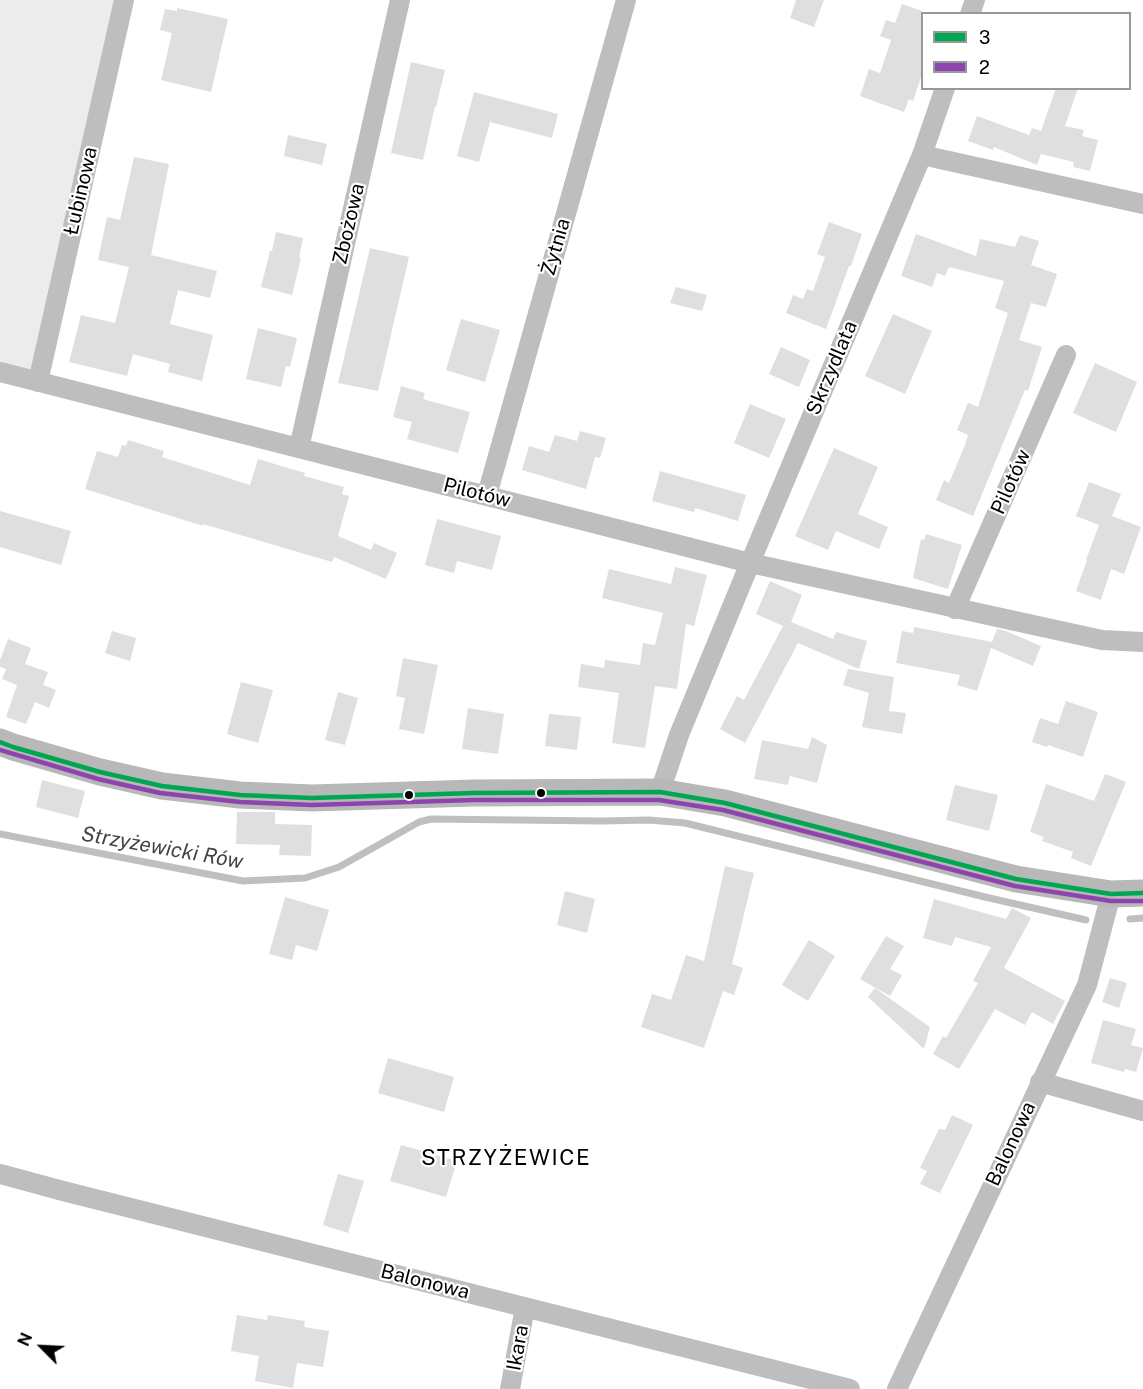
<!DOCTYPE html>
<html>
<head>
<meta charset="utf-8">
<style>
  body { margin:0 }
  #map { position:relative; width:1143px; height:1389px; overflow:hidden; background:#fff; font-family:"Public Sans",sans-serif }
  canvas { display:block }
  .legend { position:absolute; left:921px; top:12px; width:210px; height:78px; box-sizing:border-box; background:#fff; border:2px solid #999; margin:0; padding:8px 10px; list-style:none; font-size:18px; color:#000 }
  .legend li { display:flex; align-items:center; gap:12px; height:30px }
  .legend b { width:30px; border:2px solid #999 }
  .north { position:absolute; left:12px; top:1317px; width:60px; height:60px; -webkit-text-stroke:4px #fff; paint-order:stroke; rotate:294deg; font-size:16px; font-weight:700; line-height:24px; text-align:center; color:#000 }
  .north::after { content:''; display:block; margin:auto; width:21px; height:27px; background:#000; clip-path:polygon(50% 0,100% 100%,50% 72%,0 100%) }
</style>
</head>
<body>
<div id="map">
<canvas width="1143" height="1389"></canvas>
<ul class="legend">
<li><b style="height:8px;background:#00a651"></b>3</li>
<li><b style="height:8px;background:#8e44ad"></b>2</li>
</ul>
<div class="north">N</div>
</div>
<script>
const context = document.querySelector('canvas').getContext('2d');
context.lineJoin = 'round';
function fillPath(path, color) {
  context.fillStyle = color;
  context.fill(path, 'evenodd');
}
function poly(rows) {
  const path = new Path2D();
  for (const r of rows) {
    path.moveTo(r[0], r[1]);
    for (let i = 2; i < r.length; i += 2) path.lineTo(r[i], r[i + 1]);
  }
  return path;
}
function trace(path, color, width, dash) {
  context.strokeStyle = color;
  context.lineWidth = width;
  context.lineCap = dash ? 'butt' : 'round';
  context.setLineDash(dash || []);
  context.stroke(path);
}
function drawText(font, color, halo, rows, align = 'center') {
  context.font = font + ' "Public Sans",sans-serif';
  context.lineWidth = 4.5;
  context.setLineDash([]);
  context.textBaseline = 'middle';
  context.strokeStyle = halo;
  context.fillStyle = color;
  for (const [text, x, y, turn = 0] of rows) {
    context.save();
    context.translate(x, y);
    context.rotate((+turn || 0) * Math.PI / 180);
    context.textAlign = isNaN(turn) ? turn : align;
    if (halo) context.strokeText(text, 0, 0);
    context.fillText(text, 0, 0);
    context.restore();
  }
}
const green = poly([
  [0,0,124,0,38,382,0,372]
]);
const stream = poly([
  [0,834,243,881,305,878,339,867,419,822,431,819,602,821,649,820,685,823,985,897,1086,920],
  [1130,919,1143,918]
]);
const building = poly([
  [796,0,824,0,814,27,790,18],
  [902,4,922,11,922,74,913,101,909,99,904,112,860,96,869,69,880,73,891,40,880,36,886,20,895,23],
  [177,8,228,19,211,92,161,80,172,33,160,30,165,9,177,11],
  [411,62,445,70,436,107,435,106,423,160,391,153],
  [1056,88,1078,88,1065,126,1084,130,1082,136,1098,140,1090,171,1073,167,1074,162,1041,154,1037,165,994,147,993,150,968,141,977,116,1029,135,1032,128,1041,131],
  [474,92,558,114,552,138,490,122,479,162,457,156],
  [288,135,327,144,322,165,284,156],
  [134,157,169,164,151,255,217,271,210,298,178,290,170,324,213,335,202,381,168,372,170,364,133,354,127,376,69,362,81,315,115,323,129,267,98,260,107,217,120,220],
  [829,222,862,234,851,266,849,266,826,329,786,313,793,295,803,299,807,289,813,291,825,257,817,254],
  [276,232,303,238,299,258,301,258,292,295,261,287,270,251,272,251],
  [916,234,976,256,980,239,1015,247,1020,235,1039,241,1031,265,1057,274,1046,307,1031,303,1019,340,1042,347,1028,391,1025,390,973,516,936,500,944,480,949,483,965,445,968,435,957,430,968,403,978,407,1008,313,995,308,1004,281,949,267,945,276,937,273,932,287,901,276],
  [370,248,409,257,378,391,338,383],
  [676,287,707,295,702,311,670,303],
  [893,314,932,331,905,394,865,376],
  [461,319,500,330,485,382,446,370],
  [258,328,297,338,290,367,286,366,281,387,246,379],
  [781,347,810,360,799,387,769,374],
  [1095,363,1137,382,1116,432,1073,413],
  [401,386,425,393,423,399,470,412,458,453,407,439,412,422,393,417],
  [750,404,786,419,769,458,734,443],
  [580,431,606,438,600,458,595,457,586,489,522,470,529,446,549,452,555,435,577,441],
  [128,440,164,451,162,457,250,485,258,459,305,473,304,476,344,487,342,494,349,496,338,536,371,550,374,543,397,553,386,579,334,557,332,562,203,524,203,526,85,489,97,451,118,457,122,445,126,446],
  [834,448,878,467,858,514,888,527,879,549,836,531,828,550,795,536],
  [660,471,746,495,738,521,695,508,694,512,652,501],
  [1089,482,1121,494,1112,516,1141,527,1124,574,1111,569,1101,600,1076,591,1087,560,1086,560,1099,525,1076,516],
  [0,511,71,531,61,565,0,547],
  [437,519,501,536,492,570,457,561,454,573,425,565],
  [926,534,962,545,948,589,913,578,921,539,924,540],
  [675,567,707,575,694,626,686,624,677,689,655,686,645,748,612,743,619,693,578,687,581,664,604,668,605,660,640,665,643,643,655,645,663,613,602,598,609,569,671,584],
  [770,581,802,595,791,622,833,639,836,632,867,641,859,669,798,643,745,743,720,729,737,696,744,700,783,626,756,614],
  [914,627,992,642,997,629,1006,631,1041,646,1033,666,991,648,977,691,957,685,960,675,896,663,902,631,913,633],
  [112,631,136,638,130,661,105,653],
  [8,639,31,648,25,664,48,672,43,685,56,690,49,708,35,702,26,724,6,717,17,685,2,679,6,669,0,667,0,660],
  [403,658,438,665,424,734,399,729,405,698,396,696],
  [848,669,894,677,889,711,906,713,902,734,862,727,869,693,843,685],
  [241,682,273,690,258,743,227,734],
  [338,692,358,698,345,745,325,740],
  [1066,701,1098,712,1083,757,1048,745,1047,747,1032,742,1040,718,1058,724],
  [468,708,504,714,498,754,462,749],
  [549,714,581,717,577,750,545,746],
  [812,737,827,745,817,783,790,776,788,785,754,779,762,740,808,749],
  [1105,774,1126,782,1091,866,1071,858,1073,852,1042,841,1044,837,1030,832,1046,784,1094,801],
  [42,780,85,791,78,818,36,807],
  [955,785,998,795,989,831,946,820],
  [237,812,275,812,275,824,312,825,311,856,279,855,280,845,236,844],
  [725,866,754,873,732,964,743,968,734,995,723,991,704,1048,641,1027,652,994,671,1000,686,955,704,961],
  [565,891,595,899,587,933,557,925],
  [285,897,329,910,317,951,296,945,292,960,269,954],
  [934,899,1006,919,1012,908,1031,918,1004,968,1065,1001,1053,1024,1032,1012,1025,1025,995,1009,959,1069,933,1054,943,1036,946,1038,978,983,973,981,991,947,955,937,952,946,923,938],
  [886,936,904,946,890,969,902,975,890,996,860,979],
  [809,940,835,956,808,1001,782,985],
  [1110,978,1127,983,1119,1008,1102,1002],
  [875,988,930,1027,924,1049,868,997],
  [1103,1020,1136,1029,1131,1045,1143,1048,1136,1072,1125,1069,1124,1072,1091,1063],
  [388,1058,454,1077,444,1112,378,1093],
  [952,1115,973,1125,940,1193,920,1184,927,1171,920,1168,939,1129,945,1130],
  [401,1145,457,1161,446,1197,390,1181],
  [338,1174,364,1181,348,1233,323,1225],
  [237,1315,267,1320,268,1315,305,1321,304,1327,329,1331,323,1367,297,1363,293,1388,255,1381,259,1356,231,1351]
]);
const street = poly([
  [970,14,975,0],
  [922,155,1143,204],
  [0,372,750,563,1102,640,1143,642],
  [38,382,124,0],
  [299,448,400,0],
  [487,495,626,0],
  [955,609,1066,355],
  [660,792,679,735,750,563,922,155,945,88],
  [1040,1082,1143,1111],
  [0,1174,63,1191,850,1389],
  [510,1389,525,1307],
  [897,1389,1087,985,1111,894]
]);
const secondary = poly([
  [0,742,13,747,100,772,162,786,240,795,312,798,474,793,660,792,725,803,1016,879,1111,894,1143,893]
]);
const bus1 = poly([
  [0,742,13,747,100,772,162,786,240,795,312,798,474,793,660,792,725,803,1016,879,1111,894,1143,893]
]);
const bus2 = poly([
  [0,750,98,779,160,793,240,802,312,805,474,800,659,800,723,810,1015,886,1111,901,1143,901]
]);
const markers = [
  [541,793,5,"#000"],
  [409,795,5,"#000"]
];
const streetNames = [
  ["Łubinowa",81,191,-77],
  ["Zbożowa",349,224,-77],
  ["Żytnia",556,247,-74],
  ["Skrzydlata",832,368,-67],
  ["Pilotów",1011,482,-66],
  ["Pilotów",477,493,14],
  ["Balonowa",1011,1144,-65],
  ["Balonowa",425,1282,14],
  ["Ikara",518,1348,-80]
];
const waterNames = [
  ["Strzyżewicki Rów",162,848,10]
];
const quarterNames = [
  ["STRZYŻEWICE",506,1158]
];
fillPath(green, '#ececec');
trace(stream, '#bfbfbf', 7);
fillPath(building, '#dfdfdf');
trace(street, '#bebebe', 20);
trace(secondary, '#b8b8b8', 27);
trace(bus1, '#00a651', 4.5);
trace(bus2, '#8e44ad', 4.5);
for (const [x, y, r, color] of markers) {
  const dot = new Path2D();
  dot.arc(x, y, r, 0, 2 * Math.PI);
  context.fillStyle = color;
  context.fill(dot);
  trace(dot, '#fff', 2);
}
drawText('20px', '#000', '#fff', streetNames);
drawText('italic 21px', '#444', '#fff', waterNames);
context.letterSpacing = '1.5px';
drawText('22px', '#000', '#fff', quarterNames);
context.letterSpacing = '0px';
</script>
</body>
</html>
